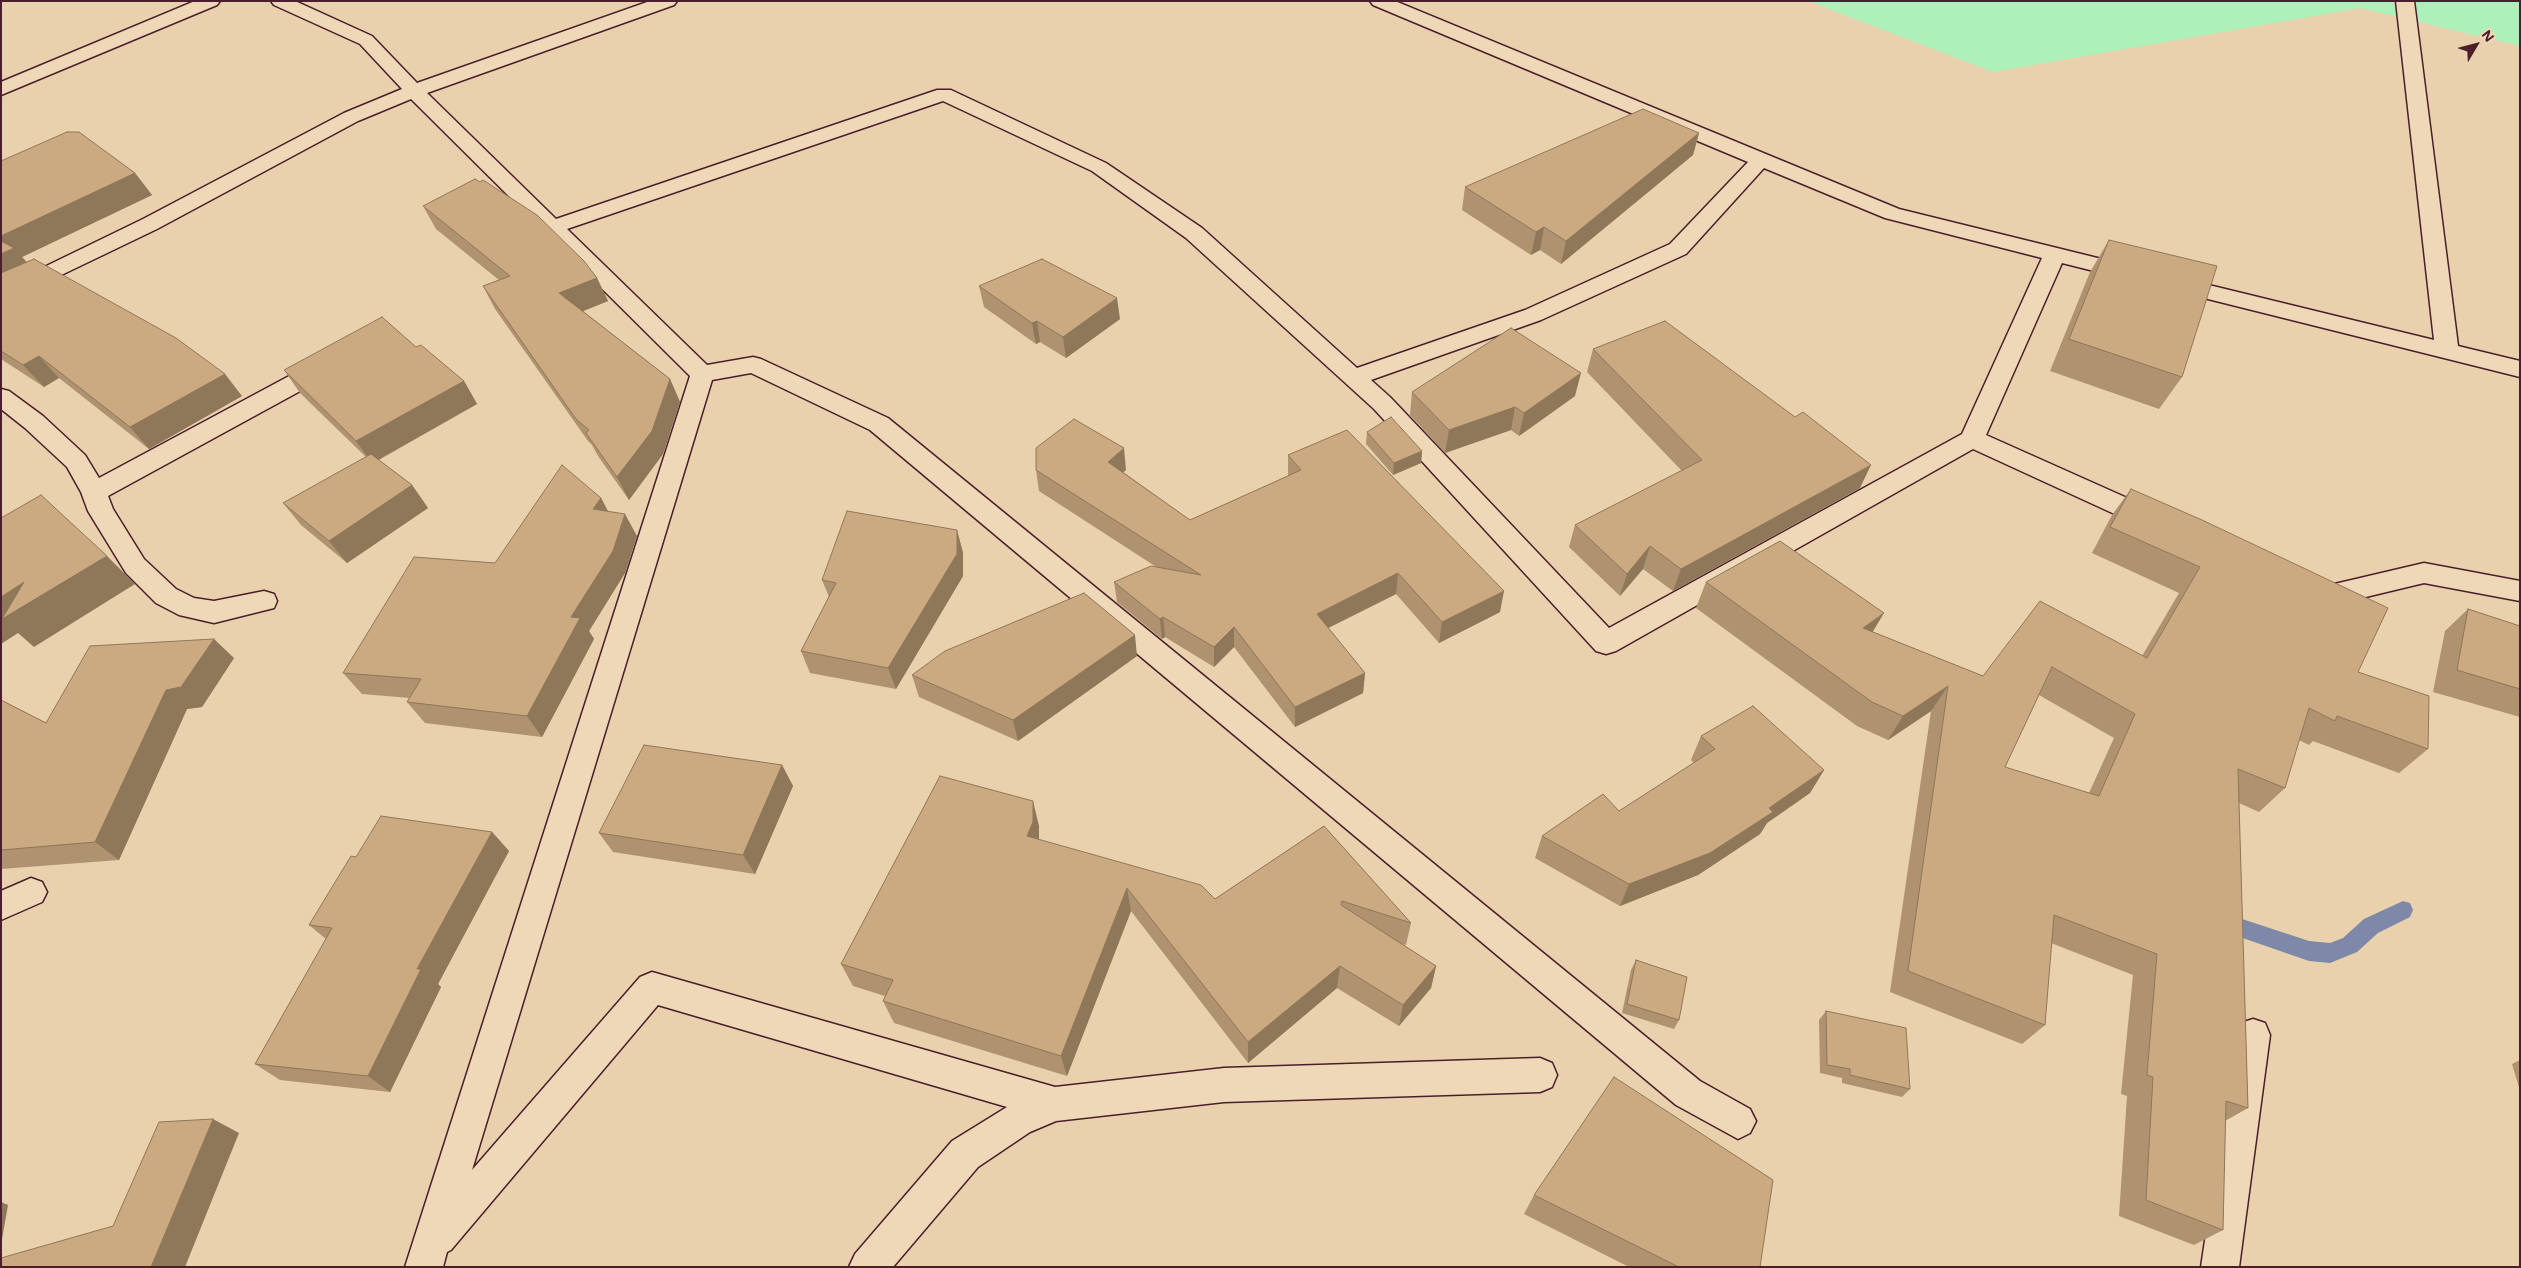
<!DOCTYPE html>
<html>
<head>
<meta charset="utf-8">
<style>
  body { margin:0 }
  #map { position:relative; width:2521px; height:1268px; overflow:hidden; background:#e9d1ad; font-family:Mali,sans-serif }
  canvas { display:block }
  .frame { position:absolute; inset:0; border:2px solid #4a1f2b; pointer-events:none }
  .north { position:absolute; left:2451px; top:20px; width:50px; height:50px; -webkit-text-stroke:4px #eed8b7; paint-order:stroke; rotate:53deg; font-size:14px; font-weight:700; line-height:20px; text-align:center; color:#4a1f2b }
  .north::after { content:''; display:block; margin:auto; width:18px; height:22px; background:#4a1f2b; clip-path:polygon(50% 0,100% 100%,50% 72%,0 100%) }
</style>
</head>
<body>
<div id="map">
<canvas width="2521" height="1268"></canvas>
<div class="frame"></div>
<div class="north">N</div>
</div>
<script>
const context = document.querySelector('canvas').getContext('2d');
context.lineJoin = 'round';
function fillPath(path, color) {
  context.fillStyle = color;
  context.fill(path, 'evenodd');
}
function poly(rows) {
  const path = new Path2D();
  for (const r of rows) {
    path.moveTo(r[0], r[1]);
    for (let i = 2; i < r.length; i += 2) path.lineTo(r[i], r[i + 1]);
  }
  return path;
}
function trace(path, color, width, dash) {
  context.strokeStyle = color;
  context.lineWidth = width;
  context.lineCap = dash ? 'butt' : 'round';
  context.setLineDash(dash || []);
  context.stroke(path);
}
const green = poly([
  [1808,1,2520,1,2520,46,2360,8,1993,72]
]);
const stream = poly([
  [2403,901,2410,903,2413,910,2410,917,2378,933,2357,952,2330,963,2309,961,2237,936,2232,942,2225,944,2218,942,2215,935,2226,918,2233,916,2309,941,2330,943,2343,938,2364,919,2403,901]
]);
const minor = poly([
  [195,1,220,1,217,5,1,95,1,82,195,1],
  [271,1,295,1,372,36,417,83,650,1,677,1,674,5,427,93,556,219,937,90,951,90,1106,163,1202,228,1357,368,1525,310,1670,244,1748,162,1373,5,1370,1,1395,1,1899,209,2138,268,2141,273,2138,278,2130,280,2062,263,1986,435,2163,514,2167,521,2163,528,2154,530,2145,528,1973,449,1616,651,1606,654,1596,651,1374,409,1186,238,1092,171,943,101,567,229,707,365,753,357,761,359,888,418,1700,1081,1750,1109,1756,1121,1750,1133,1738,1139,1676,1105,870,430,751,373,712,380,472,1170,640,977,652,972,1055,1087,1224,1068,1540,1058,1552,1063,1557,1075,1552,1087,1540,1092,1224,1102,1056,1121,1030,1132,978,1167,893,1267,849,1267,855,1254,952,1141,1007,1107,658,1005,451,1250,447,1252,443,1267,405,1267,690,376,411,99,358,121,157,229,1,304,1,288,143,219,344,113,402,89,360,44,274,5,271,1],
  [1764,168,1885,218,2042,258,1962,434,1609,628,1390,397,1371,380,1541,320,1686,254,1764,168],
  [2396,1,2414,1,2458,346,2520,361,2520,377,2164,288,2161,283,2164,278,2172,276,2434,340,2396,1],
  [327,358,335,360,339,366,335,372,108,496,113,509,144,559,176,589,194,598,214,601,264,591,274,594,277,601,274,608,214,623,179,615,156,603,126,573,88,511,81,492,67,467,25,428,1,409,1,389,9,391,43,416,85,455,99,478,319,360,327,358],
  [2424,563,2520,581,2520,601,2424,583,2324,607,2305,599,2301,592,2305,585,2314,582,2326,586,2424,563],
  [31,878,42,882,47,892,42,902,1,920,1,891,31,878],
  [2253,1019,2265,1023,2270,1035,2239,1267,2201,1267,2236,1035,2241,1023,2253,1019]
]);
const wall = poly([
  [1699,133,1693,155,1561,264,1540,250,1531,255,1462,210,1465,187],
  [1,161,135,173,152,195,22,257,27,262,242,396,149,449,59,378,44,387,1,359],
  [423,206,597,278,608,301,583,311,670,379,680,402,663,454,629,500,598,456,592,445,588,441,495,309,483,286,499,280,436,229],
  [2109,240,2182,377,2159,409,2050,371,2090,272],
  [979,286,1120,319,1066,358,1040,342,1036,344,984,307],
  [416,347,464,381,477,404,379,460,412,485,428,508,347,563,301,525,283,503,366,457,300,393,284,370],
  [1593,349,1860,488,1673,591,1643,569,1620,596,1569,547,1575,525,1682,471,1587,372],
  [1412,392,1575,396,1519,436,1511,430,1445,453,1410,415],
  [1367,432,1422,451,1421,463,1393,475,1366,444],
  [1288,455,1500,612,1439,643,1396,594,1328,628,1365,673,1363,693,1295,727,1234,647,1214,667,1165,637,1162,639,1117,602,1114,582,1158,568,1039,491,1036,470,1126,470,1123,472,1190,520,1288,476],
  [2131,489,2358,672,2428,749,2399,773,2313,741,2309,745,2299,740,2285,788,2259,812,2239,803,2248,1108,2225,1121,2223,1230,2194,1245,2119,1216,2127,1096,2121,1094,2133,975,2051,943,2045,1025,2022,1044,1890,992,1931,711,1888,740,1857,726,1696,608,1706,582,1873,632,1983,676,2142,656,2179,593,2092,553,2112,515],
  [2039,695,2114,738,2089,793,2005,767],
  [601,498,608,511,637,536,625,573,589,631,594,639,542,737,425,723,407,702,410,698,362,694,343,673,495,563],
  [957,530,963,553,963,576,896,689,810,673,801,651,829,597,822,580],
  [2468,609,2520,626,2520,717,2433,692,2445,631],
  [1137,656,1018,741,919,697,912,675],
  [234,658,202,707,187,709,119,860,1,869,1,700,46,723],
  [1701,736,1824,770,1810,793,1767,823,1760,834,1698,875,1620,906,1535,858,1542,836,1619,811,1694,763,1691,760],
  [782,765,793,786,755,874,613,852,599,833],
  [1039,826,1039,840,1215,899,1324,826,1411,923,1406,945,1402,944,1436,966,1431,988,1399,1026,1337,988,1248,1063,1131,911,1067,1076,894,1023,883,1001,885,996,853,986,841,964],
  [492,832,509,851,438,984,441,987,390,1092,280,1080,255,1064,326,939,309,925],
  [1636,960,1679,1020,1674,1029,1622,1013,1631,970],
  [1826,1011,1910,1089,1902,1097,1842,1083,1842,1078,1820,1073,1819,1020],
  [2520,1060,2520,1091,2512,1064],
  [1534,1195,1760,1267,1629,1267,1524,1214]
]);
const shadedWall = poly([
  [1699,133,1693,155,1561,264,1566,241],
  [135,173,152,195,22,257,33,270,1,286,1,236],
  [1544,227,1540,250,1531,255,1536,232],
  [597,278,608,301,571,316,559,293],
  [1117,298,1120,319,1066,358,1063,337],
  [1037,321,1040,342,1036,344,1032,323],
  [39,356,59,378,44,387,23,365],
  [1581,373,1575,396,1519,436,1524,413],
  [225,374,242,396,149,449,130,427],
  [670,379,680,402,663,454,629,500,617,477],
  [464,381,477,404,372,463,356,441],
  [1515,407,1511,430,1445,453,1449,430],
  [1124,448,1126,470,1110,483,1108,462],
  [1422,451,1421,463,1393,475,1394,463],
  [1871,465,1860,488,1673,591,1681,569],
  [412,485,428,508,347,563,329,541],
  [601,498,613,521,593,509],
  [625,514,637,536,625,573,589,631,594,639,542,737,527,716,571,617],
  [957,530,963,553,963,576,896,689,888,668],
  [1650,546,1643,569,1620,596,1627,574],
  [107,556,135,584,34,647,18,633,1,644,1,597,24,582],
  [1398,573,1396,594,1316,634,1317,614],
  [1504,591,1500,612,1439,643,1442,622],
  [1884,613,1869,638,1863,628],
  [1163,617,1165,637,1162,639,1160,619],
  [1234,627,1234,647,1214,667,1214,647],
  [1135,635,1137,656,1018,741,1013,720],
  [214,639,234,658,202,707,187,709,119,860,95,842,166,690],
  [1365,673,1363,693,1295,727,1295,707],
  [1948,686,1931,711,1888,740,1903,716],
  [782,765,793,786,755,874,743,855],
  [1824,770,1810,793,1767,823,1760,834,1698,875,1620,906,1629,884,1769,808],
  [1033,801,1039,826,1039,846,1027,836],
  [492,832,509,851,438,984,441,987,390,1092,368,1076,417,969],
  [1127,888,1131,911,1067,1076,1061,1056],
  [1340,966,1337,988,1248,1063,1248,1042],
  [1436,966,1431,988,1399,1026,1403,1005],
  [213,1119,239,1133,185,1267,151,1267],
  [1,1202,8,1205,1,1245]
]);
const building = poly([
  [1643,109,1699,133,1566,241,1544,227,1536,232,1465,187,1643,109],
  [67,132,79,132,135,173,1,236,1,161,67,132],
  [475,179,480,182,483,180,537,215,584,261,597,278,559,293,670,379,652,431,617,477,586,433,589,430,576,419,483,286,510,276,423,206,475,179],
  [2109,240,2217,266,2182,377,2069,339,2109,240],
  [1,241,14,248,1,254,1,241],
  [34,259,176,338,225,374,130,427,39,356,23,365,1,351,1,273,34,259],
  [1042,259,1117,298,1063,337,1037,321,1032,323,979,286,1042,259],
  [382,317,416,347,421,345,464,381,356,441,284,370,382,317],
  [1665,321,1795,417,1803,412,1871,465,1681,569,1650,546,1627,574,1575,525,1702,460,1593,349,1665,321],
  [1511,328,1581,373,1524,413,1515,407,1449,430,1412,392,1511,328],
  [1391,417,1422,451,1394,463,1367,432,1391,417],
  [1074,419,1124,448,1108,462,1190,520,1301,470,1288,455,1347,430,1504,591,1442,622,1398,573,1317,614,1365,673,1295,707,1234,627,1214,647,1163,617,1160,619,1114,582,1151,566,1201,575,1036,470,1036,448,1074,419],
  [371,454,412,485,329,541,283,503,371,454],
  [562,465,601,498,593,509,625,514,613,551,571,617,580,618,527,716,407,702,421,679,343,673,414,557,495,563,562,465],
  [2131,489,2202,520,2388,608,2358,672,2429,696,2428,749,2337,716,2335,721,2309,708,2285,788,2238,769,2248,1108,2226,1101,2223,1230,2146,1200,2153,1077,2147,1075,2157,954,2054,915,2045,1025,1908,971,1948,686,1903,716,1872,702,1706,582,1780,541,1884,613,1863,628,1983,676,2040,601,2147,658,2200,567,2110,527,2131,489],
  [2052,667,2135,714,2099,796,2005,767,2052,667],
  [41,495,107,556,2,619,24,582,1,597,1,518,41,495],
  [847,511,957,530,957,554,888,668,801,651,836,583,822,580,847,511],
  [1084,593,1135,635,1013,720,912,675,945,651,1084,593],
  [2468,609,2520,626,2520,689,2457,670,2468,609],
  [214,639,181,687,166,690,95,842,1,850,1,700,46,723,90,646,214,639],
  [1753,706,1824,770,1769,808,1773,812,1710,853,1629,884,1542,836,1603,794,1619,811,1715,749,1701,736,1753,706],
  [644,745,782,765,743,855,599,833,644,745],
  [940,776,1033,801,1033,822,1027,836,1201,885,1215,899,1324,826,1411,923,1342,901,1341,905,1436,966,1403,1005,1340,966,1248,1042,1127,888,1061,1056,883,1001,893,980,841,964,940,776],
  [381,816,492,832,417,969,421,969,368,1076,255,1064,332,928,309,925,351,856,356,857,381,816],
  [1636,960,1687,977,1679,1020,1627,1004,1636,960],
  [1826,1011,1906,1028,1910,1089,1850,1075,1850,1069,1827,1065,1826,1011],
  [1614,1077,1773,1180,1760,1267,1679,1267,1534,1195,1614,1077],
  [213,1119,151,1267,1,1267,1,1258,113,1226,159,1122,213,1119]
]);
fillPath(green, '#adf0ba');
fillPath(stream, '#7e88a8');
trace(minor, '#4a1f2b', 3);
fillPath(minor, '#eed8b7');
fillPath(wall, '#af926f');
fillPath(shadedWall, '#8f775a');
fillPath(building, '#ccaa81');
trace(building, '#8f775a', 1);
</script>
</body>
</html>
